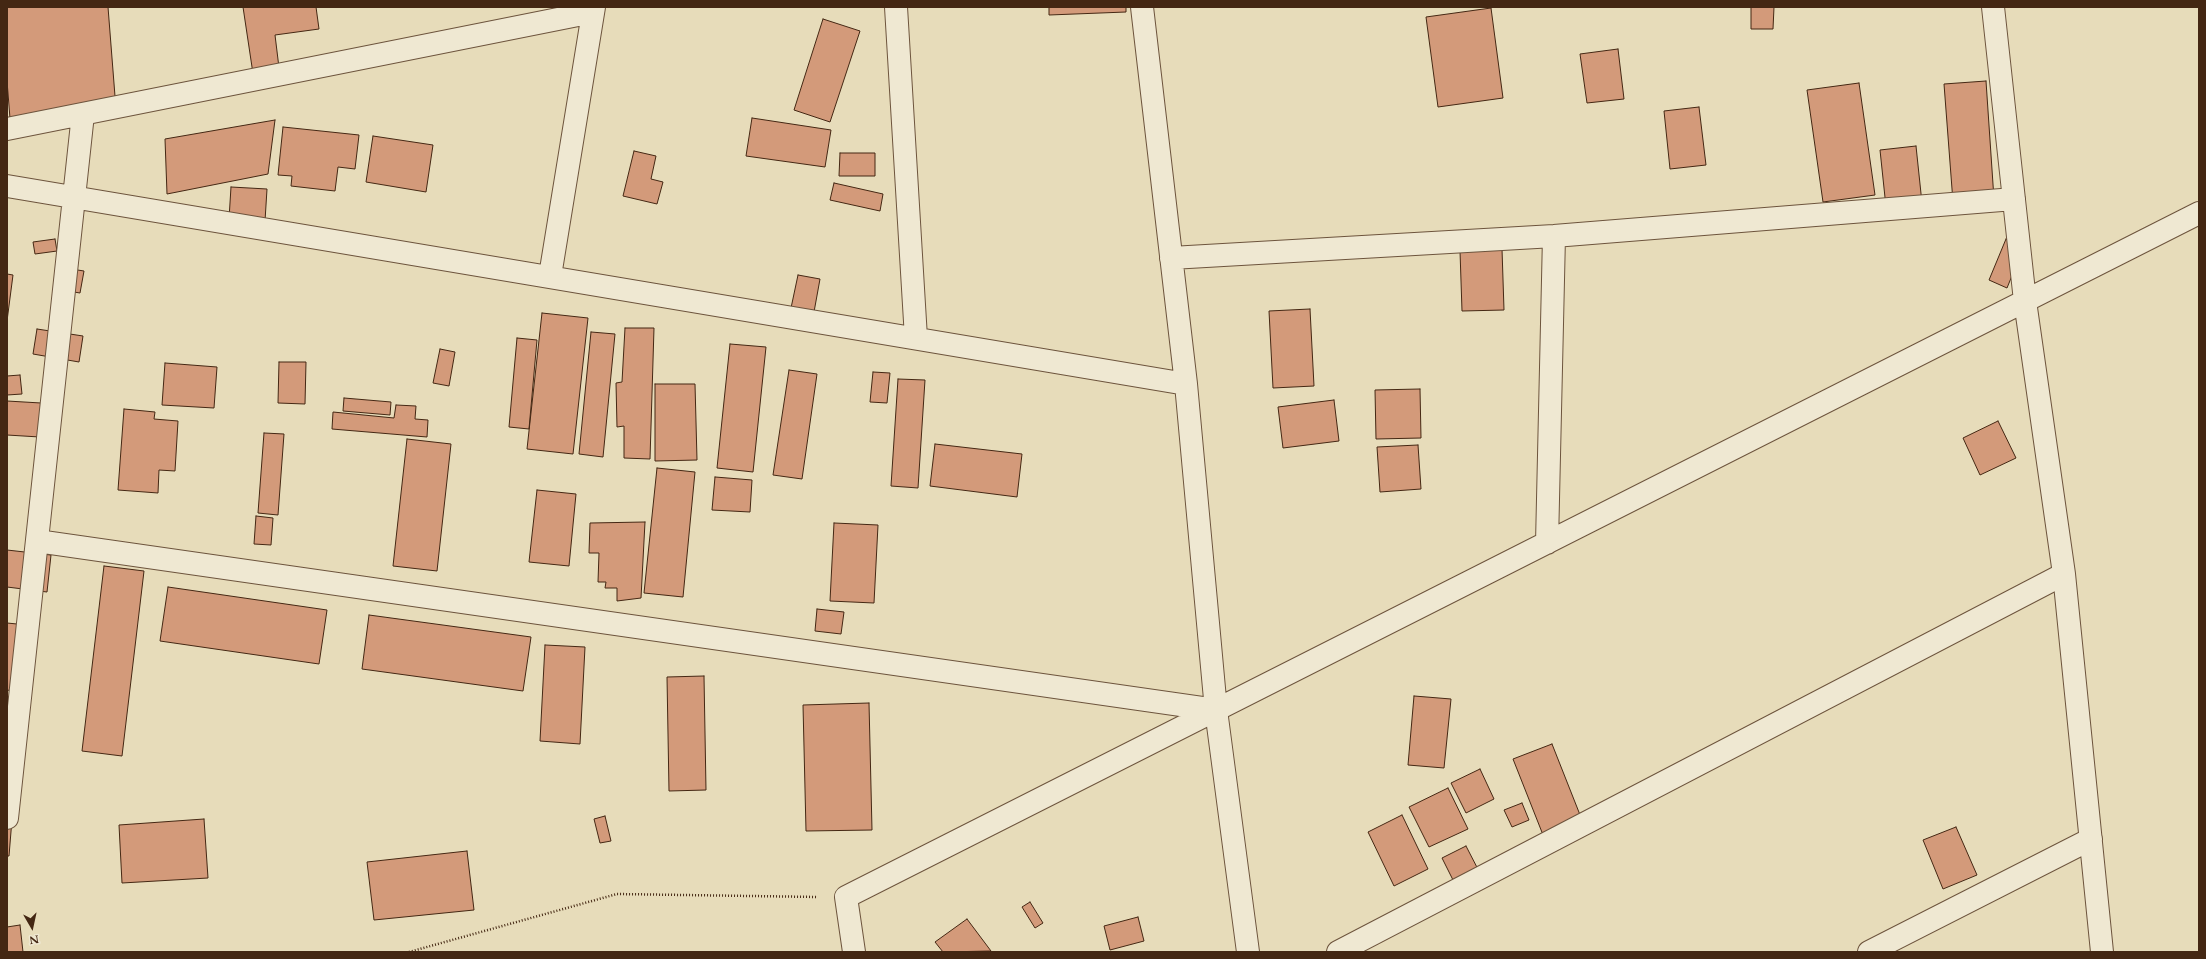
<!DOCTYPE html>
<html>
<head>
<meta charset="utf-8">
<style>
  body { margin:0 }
  #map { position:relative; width:2206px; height:959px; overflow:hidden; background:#e7dcba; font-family:Cardo,serif }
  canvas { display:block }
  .frame { position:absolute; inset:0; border:8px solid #442713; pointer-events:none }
  .north { position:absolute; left:12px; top:907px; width:40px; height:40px; -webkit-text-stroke:3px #efe8d2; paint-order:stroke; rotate:171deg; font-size:11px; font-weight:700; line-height:16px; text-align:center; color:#442713 }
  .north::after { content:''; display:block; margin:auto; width:14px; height:18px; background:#442713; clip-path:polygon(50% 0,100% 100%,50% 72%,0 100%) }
</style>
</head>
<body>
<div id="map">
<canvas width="2206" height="959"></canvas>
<div class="frame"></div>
<div class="north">N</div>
</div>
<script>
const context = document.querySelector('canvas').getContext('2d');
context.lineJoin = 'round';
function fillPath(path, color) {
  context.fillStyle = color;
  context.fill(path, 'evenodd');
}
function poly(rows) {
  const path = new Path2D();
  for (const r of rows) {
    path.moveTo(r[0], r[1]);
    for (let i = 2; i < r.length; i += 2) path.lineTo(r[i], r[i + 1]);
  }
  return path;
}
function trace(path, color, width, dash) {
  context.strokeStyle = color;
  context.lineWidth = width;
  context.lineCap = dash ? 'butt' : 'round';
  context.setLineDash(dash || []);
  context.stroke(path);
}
const building = poly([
  [7,7,108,7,116,109,11,131,7,81,7,7],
  [243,7,316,7,319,29,275,35,281,84,255,87,243,7],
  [1049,7,1126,7,1126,12,1049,15,1049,7],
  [1751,7,1774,7,1773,29,1751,29,1751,7],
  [1491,8,1503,98,1438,107,1426,17,1491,8],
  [823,19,860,31,830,122,794,110,823,19],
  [1618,49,1624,99,1587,103,1580,54,1618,49],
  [1986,81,1994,199,1953,202,1944,84,1986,81],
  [1859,83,1875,195,1823,202,1807,90,1859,83],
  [1699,107,1706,165,1670,169,1664,111,1699,107],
  [752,118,831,130,825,167,746,156,752,118],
  [275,120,268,174,167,194,165,139,275,120],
  [283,127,359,135,355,169,338,167,335,191,291,186,292,176,278,175,283,127],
  [373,136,433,145,426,192,366,182,373,136],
  [1916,146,1922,203,1886,207,1880,150,1916,146],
  [634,151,656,156,651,179,663,182,657,204,623,196,634,151],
  [840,153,875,153,875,176,839,176,840,153],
  [834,183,883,194,880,211,830,200,834,183],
  [231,187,267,189,265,221,229,219,231,187],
  [55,239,57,251,35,254,33,242,55,239],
  [2006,239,2024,246,2007,288,1989,280,2006,239],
  [1502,249,1504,310,1462,311,1460,251,1502,249],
  [65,268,84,271,80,293,62,290,65,268],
  [7,274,13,275,7,321,7,274],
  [798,275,820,279,814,312,791,308,798,275],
  [1310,309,1314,386,1273,388,1269,311,1310,309],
  [542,313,588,318,573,454,527,449,542,313],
  [625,328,654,328,650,459,624,458,624,426,617,427,616,383,622,382,625,328],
  [37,329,83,336,79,362,33,354,37,329],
  [591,332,615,334,603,457,579,454,591,332],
  [517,338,537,340,529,429,509,427,517,338],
  [730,344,766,347,753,472,717,468,730,344],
  [440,349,455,352,449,386,433,383,440,349],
  [279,362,306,362,305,404,278,403,279,362],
  [165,363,217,367,214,408,162,405,165,363],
  [789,370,817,374,802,479,773,475,789,370],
  [873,372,890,373,887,403,870,402,873,372],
  [20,375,22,394,7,395,7,376,20,375],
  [898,379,925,380,918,488,891,486,898,379],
  [655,384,695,384,697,460,655,461,655,384],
  [1420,389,1421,438,1376,439,1375,390,1420,389],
  [344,398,391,402,390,415,343,411,344,398],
  [1334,400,1339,441,1283,448,1278,407,1334,400],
  [7,401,58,404,56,438,7,435,7,401],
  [396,405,416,406,415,419,428,420,427,437,332,429,333,412,394,418,396,405],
  [124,409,155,412,154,419,178,421,175,471,159,470,158,493,118,490,124,409],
  [1998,421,2016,458,1980,475,1963,438,1998,421],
  [264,433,284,434,278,515,258,513,264,433],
  [407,439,451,444,437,571,393,566,407,439],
  [935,444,1022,454,1017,497,930,486,935,444],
  [1418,445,1421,489,1380,492,1377,447,1418,445],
  [657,468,695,472,683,597,644,593,657,468],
  [715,477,752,480,750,512,712,510,715,477],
  [537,490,576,494,569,566,529,562,537,490],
  [256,516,273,518,271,545,254,544,256,516],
  [645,522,641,598,617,601,617,588,605,588,606,582,598,582,599,553,589,553,590,523,645,522],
  [834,523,878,525,874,603,830,601,834,523],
  [7,550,51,555,47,592,7,587,7,550],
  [104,566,144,571,122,756,82,751,104,566],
  [168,587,327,610,319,664,160,641,168,587],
  [817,609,844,612,841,634,815,631,817,609],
  [369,615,531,637,523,691,362,669,369,615],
  [7,623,27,625,20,692,7,690,7,623],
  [545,645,585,647,580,744,540,741,545,645],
  [704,676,706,790,669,791,667,677,704,676],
  [1414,696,1451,699,1444,768,1408,765,1414,696],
  [869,703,872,830,806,831,803,705,869,703],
  [1552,744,1586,830,1547,845,1513,759,1552,744],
  [1480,769,1494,799,1466,813,1451,783,1480,769],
  [1448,788,1468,829,1429,847,1409,807,1448,788],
  [1522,803,1529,820,1512,827,1504,810,1522,803],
  [7,806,13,807,9,856,7,856,7,806],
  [1402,815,1428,869,1394,886,1368,832,1402,815],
  [605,816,611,841,600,843,594,819,605,816],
  [204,819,208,878,122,883,119,825,204,819],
  [1956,827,1977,875,1943,889,1923,840,1956,827],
  [1466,846,1483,879,1459,892,1442,858,1466,846],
  [467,851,474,910,374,920,367,862,467,851],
  [1030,902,1043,923,1035,928,1022,907,1030,902],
  [1138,917,1144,941,1110,950,1104,926,1138,917],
  [967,919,991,951,943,952,935,942,967,919],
  [20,925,23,952,7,952,7,927,20,925]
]);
const path = poly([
  [409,952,617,894,818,897]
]);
const minor = poly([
  [896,7,916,338],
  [1142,7,1186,384,1216,710,1248,952],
  [1993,7,2025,301,2064,574,2102,952],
  [7,129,593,12],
  [7,186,1186,384],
  [1171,258,1554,236,2014,199],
  [550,276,594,7],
  [37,541,1216,710],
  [1547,543,1554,236],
  [7,818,83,114],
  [854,952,846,897,2199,213],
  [1338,952,2064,574],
  [1869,952,2091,839]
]);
fillPath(building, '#d39a7a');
trace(building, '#442713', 1);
trace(minor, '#6d543d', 24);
trace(path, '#442713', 2.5, [1, 2]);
trace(minor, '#efe8d2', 22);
</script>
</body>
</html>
